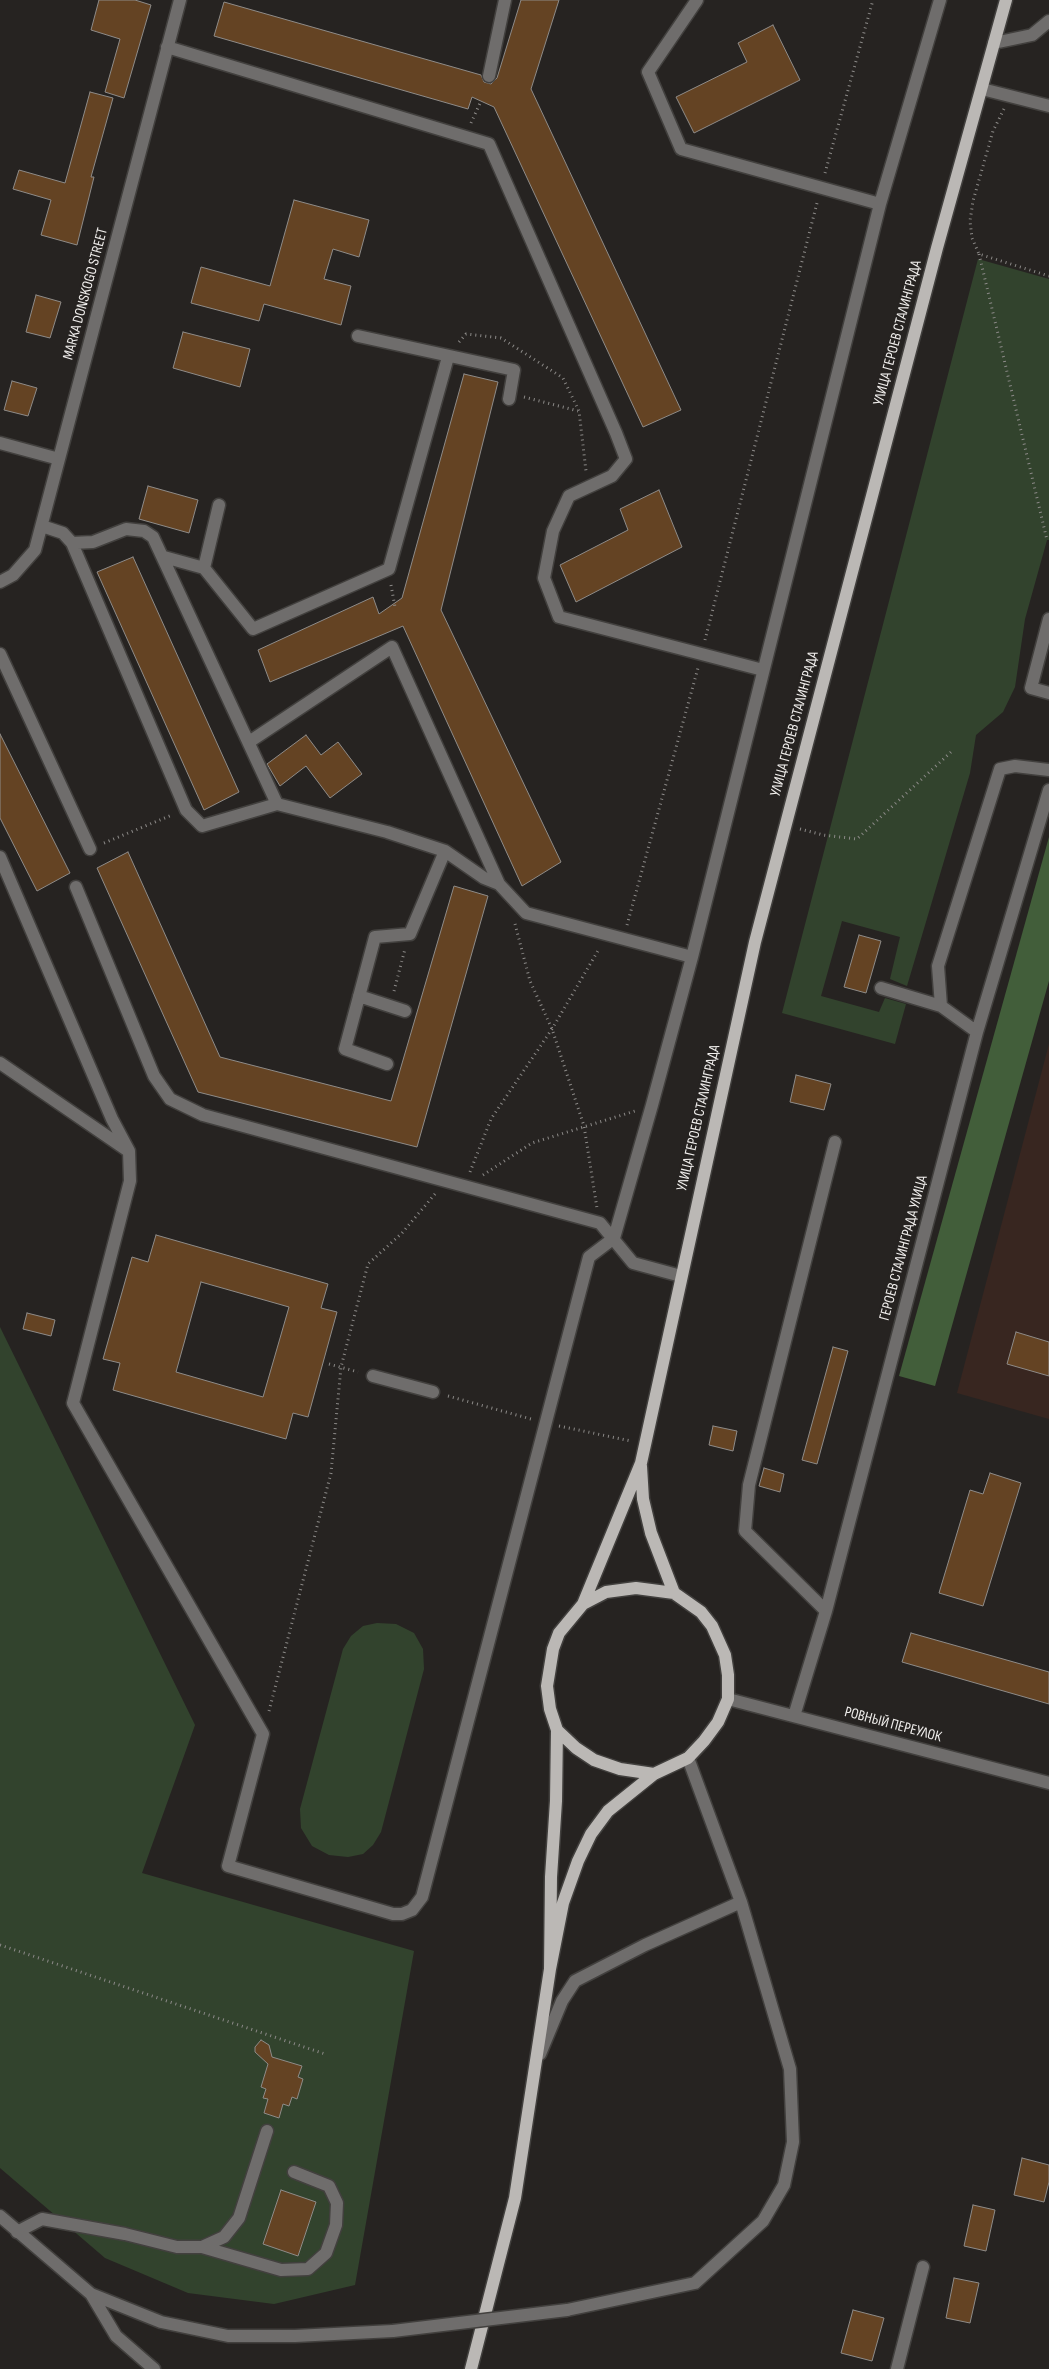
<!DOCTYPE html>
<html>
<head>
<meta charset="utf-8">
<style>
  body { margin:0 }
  canvas { display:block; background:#262321 }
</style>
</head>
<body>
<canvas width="1049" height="2369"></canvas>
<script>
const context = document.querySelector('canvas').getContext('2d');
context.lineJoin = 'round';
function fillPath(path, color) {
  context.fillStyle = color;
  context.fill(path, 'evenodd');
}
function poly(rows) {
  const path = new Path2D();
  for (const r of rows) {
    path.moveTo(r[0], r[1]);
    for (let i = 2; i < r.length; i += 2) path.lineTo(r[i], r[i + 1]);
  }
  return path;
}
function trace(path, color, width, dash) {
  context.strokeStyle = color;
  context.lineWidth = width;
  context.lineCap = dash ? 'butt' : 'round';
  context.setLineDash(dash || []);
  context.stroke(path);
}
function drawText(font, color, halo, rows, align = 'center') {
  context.font = font + ' "Sofia Sans Condensed",sans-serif';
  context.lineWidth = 5;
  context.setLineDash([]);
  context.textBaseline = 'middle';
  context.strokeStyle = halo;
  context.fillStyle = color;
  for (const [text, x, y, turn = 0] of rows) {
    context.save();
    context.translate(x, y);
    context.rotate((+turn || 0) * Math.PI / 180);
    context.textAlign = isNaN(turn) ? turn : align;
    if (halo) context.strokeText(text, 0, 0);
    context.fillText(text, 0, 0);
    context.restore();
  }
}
const industrial = poly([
  [1049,1044,1049,1419,957,1393]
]);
const green = poly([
  [978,259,1049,279,1049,540,1047,540,1025,619,1015,687,1003,712,976,735,970,773,907,986,890,979,900,937,842,921,821,996,879,1012,885,998,906,1004,895,1044,782,1013],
  [0,1327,195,1725,142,1873,414,1951,355,2285,274,2304,188,2293,105,2258,0,2168],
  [377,1623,396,1624,414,1633,423,1649,424,1669,381,1832,373,1845,363,1854,348,1857,329,1855,312,1846,301,1828,300,1809,343,1649,351,1636,363,1626]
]);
const forest = poly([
  [1049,837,1049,981,935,1386,899,1376]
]);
const building = poly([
  [99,0,135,0,151,5,124,98,105,92,120,39,91,30,99,0],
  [521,0,559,0,531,89,681,410,643,427,494,107,472,97,468,109,214,36,224,2,481,75,484,82,491,84,497,78,521,0],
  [773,25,800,80,694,133,676,97,747,62,738,43,773,25],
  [90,92,113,98,91,177,94,177,77,245,41,235,51,200,13,189,19,170,65,183,90,92],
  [294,200,369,220,359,257,333,249,324,279,351,286,341,325,264,304,259,321,191,303,201,267,270,286,294,200],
  [36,295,61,302,50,338,26,332,36,295],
  [183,332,250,349,240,387,173,368,183,332],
  [464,374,498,382,441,610,561,862,522,886,403,626,270,682,258,650,373,597,379,614,402,598,464,374],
  [12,381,37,388,28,416,4,410,12,381],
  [148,486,198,500,189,533,139,519,148,486],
  [659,490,682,547,576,602,560,565,628,530,620,509,659,490],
  [133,557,239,792,204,810,97,572,133,557],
  [0,734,70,873,37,891,0,818,0,734],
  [306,735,321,755,338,742,362,774,330,798,306,766,280,786,267,764,306,735],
  [128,852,220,1057,391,1101,454,886,488,896,417,1147,198,1092,97,868,128,852],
  [859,935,881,941,866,993,844,987,859,935],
  [796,1075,831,1084,824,1110,790,1102,796,1075],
  [156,1235,328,1284,321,1308,337,1312,308,1417,293,1413,286,1439,113,1390,120,1363,103,1359,132,1257,148,1262,156,1235],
  [201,1282,289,1307,263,1397,176,1372,201,1282],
  [27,1313,55,1320,51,1336,23,1329,27,1313],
  [1016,1332,1049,1342,1049,1376,1007,1364,1016,1332],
  [833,1347,848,1351,817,1464,802,1460,833,1347],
  [713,1426,737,1431,733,1451,709,1445,713,1426],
  [764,1468,784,1474,780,1492,759,1486,764,1468],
  [990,1473,1021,1483,983,1606,939,1593,970,1490,983,1494,990,1473],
  [911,1633,1049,1672,1049,1704,902,1662,911,1633],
  [261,2040,269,2045,272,2057,302,2066,298,2077,303,2079,297,2099,292,2097,289,2106,283,2104,279,2118,264,2113,268,2099,263,2098,266,2089,261,2087,268,2064,255,2052,255,2047,261,2040],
  [1022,2158,1049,2165,1049,2182,1044,2202,1014,2195,1022,2158],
  [281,2190,316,2202,298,2256,263,2244,281,2190],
  [973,2205,995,2210,986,2251,964,2246,973,2205],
  [954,2278,979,2283,970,2323,946,2318,954,2278],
  [853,2310,884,2318,872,2361,841,2353,853,2310]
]);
const path = poly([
  [1004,109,993,131,973,201,970,221,972,238,979,254,1049,276],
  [471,123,481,101],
  [825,173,873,0],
  [979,254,1047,540],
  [459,342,466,334,501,338,563,378,579,411,586,471],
  [524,397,578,411],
  [391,585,395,607],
  [705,640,817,203],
  [800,829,823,835,857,839,951,752],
  [104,843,172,815],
  [515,924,530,981,552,1029,584,1126,597,1208],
  [627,925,698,668],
  [394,991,405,949],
  [470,1172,491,1119,552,1029,599,949],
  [483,1175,532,1143,635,1111],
  [329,1364,358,1372],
  [448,1396,531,1419],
  [559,1426,631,1441],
  [269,1711,331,1473,341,1367,368,1264,402,1233,435,1194],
  [0,1945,325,2054]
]);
const minor = poly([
  [697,0,648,72,681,149,880,204],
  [994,43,1032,35,1049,21],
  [167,47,489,144,616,433,626,459,612,476,569,496,553,531,544,578,559,617,763,670],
  [489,76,505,0],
  [982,89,1049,106],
  [358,336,514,370,509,399],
  [0,443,59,459],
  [42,526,63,533,72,543,93,542,126,529,144,531,153,537,277,804,387,832,445,851,484,878,499,884,526,913,692,957],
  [72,543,186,810,202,826,277,804],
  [164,557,204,568,219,505],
  [204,568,253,629,389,569,448,357],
  [0,582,13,575,35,550,180,0],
  [1049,619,1031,688,1049,693],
  [0,654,90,849],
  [249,742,392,647,499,884],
  [0,857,112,1119,129,1151,130,1181,73,1403,263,1734,228,1866,393,1914,402,1914,412,1910,422,1897,589,1257,614,1238,652,1105,692,957,880,204,940,0],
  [76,887,154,1076,170,1099,203,1115,600,1223,633,1263,681,1276],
  [881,988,941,1006],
  [359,996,405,1011],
  [977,1032,941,1006,938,966,1000,769,1015,766,1049,770],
  [0,1063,127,1150],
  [387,1064,345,1049,375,937,410,934,445,851],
  [373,1376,433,1392],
  [826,1611,745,1531,749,1485,835,1142],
  [728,1699,1049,1783],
  [794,1716,826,1611,977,1032,1049,790],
  [540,2054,562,2001,575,1981,645,1945,741,1902],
  [0,2216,91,2294,161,2322,228,2336,295,2336,393,2331],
  [17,2232,42,2219,125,2234,177,2247,202,2247,224,2237,239,2218,267,2131],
  [202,2247,281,2270,308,2269,326,2253,336,2225,337,2203,329,2186,294,2172],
  [91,2294,116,2336,154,2369],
  [567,2310,695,2283,763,2221,784,2185,793,2142,790,2069,741,1902,688,1758],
  [897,2369,923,2267]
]);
const major = poly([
  [641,1466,643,1499,651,1533,674,1593],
  [583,1604,641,1463,755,942,937,248,1006,0],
  [557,1730,576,1748,594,1760,620,1769,654,1774],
  [471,2369,515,2198,550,1969,563,1903,578,1861,591,1834,608,1811,654,1774,688,1758,704,1741,718,1722,728,1699,728,1675,725,1655,712,1626,701,1612,674,1593,636,1588,606,1592,583,1604,559,1633,553,1649,547,1686,550,1709,557,1730,556,1801,551,1877,550,1969]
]);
const minorBridge = poly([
  [393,2331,567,2310]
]);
const streetNames = [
  ["MARKA DONSKOGO STREET",86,294,-75],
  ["УЛИЦА ГЕРОЕВ СТАЛИНГРАДА",898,333,-75],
  ["УЛИЦА ГЕРОЕВ СТАЛИНГРАДА",795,724,-75],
  ["УЛИЦА ГЕРОЕВ СТАЛИНГРАДА",699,1118,-77],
  ["ГЕРОЕВ СТАЛИНГРАДА УЛИЦА",904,1248,-75],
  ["РОВНЫЙ ПЕРЕУЛОК",893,1725,15]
];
fillPath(industrial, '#382620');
fillPath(green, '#32432d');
fillPath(forest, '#425e3a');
fillPath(building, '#644323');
trace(building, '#8e8b88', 1);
trace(minor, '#42403e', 15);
trace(major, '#42403e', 15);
trace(path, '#8c8a88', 3, [1, 4]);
trace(minor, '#6f6d6c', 12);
trace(major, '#bbb8b5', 12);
trace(minorBridge, '#42403e', 15, []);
trace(minorBridge, '#6f6d6c', 12);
drawText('15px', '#f1efed', '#262321', streetNames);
</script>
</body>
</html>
